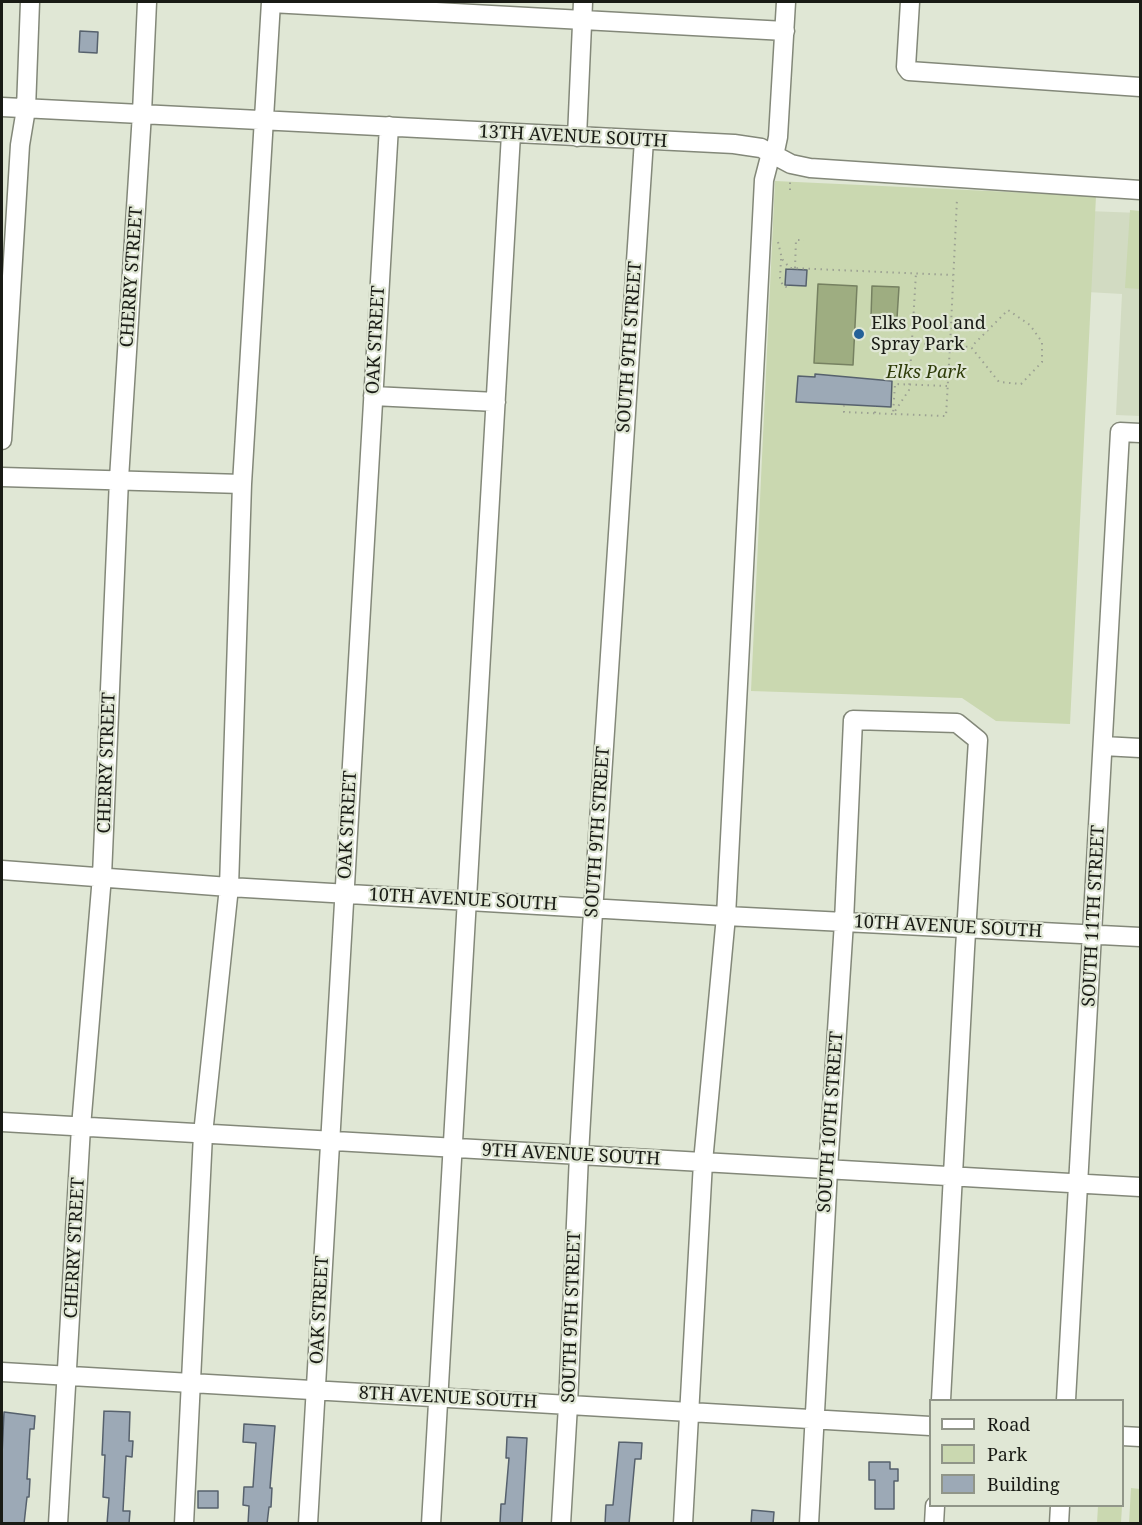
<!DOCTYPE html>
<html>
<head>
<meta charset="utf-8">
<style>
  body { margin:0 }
  #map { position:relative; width:1142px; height:1525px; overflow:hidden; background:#e0e7d5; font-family:"Noto Serif",serif }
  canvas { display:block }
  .frame { position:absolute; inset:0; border:3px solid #191b15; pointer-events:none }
  .legend { position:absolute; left:929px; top:1399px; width:195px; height:108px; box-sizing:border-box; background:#e0e7d5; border:2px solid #909588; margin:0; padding:8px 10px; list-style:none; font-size:18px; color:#191b15 }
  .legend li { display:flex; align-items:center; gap:12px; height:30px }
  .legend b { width:30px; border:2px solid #909588 }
</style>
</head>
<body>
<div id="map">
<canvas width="1142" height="1525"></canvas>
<div class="frame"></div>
<ul class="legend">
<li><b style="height:8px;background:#fff"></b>Road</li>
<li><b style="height:16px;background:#cad8b0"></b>Park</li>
<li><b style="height:16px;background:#9ca9b6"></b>Building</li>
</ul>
</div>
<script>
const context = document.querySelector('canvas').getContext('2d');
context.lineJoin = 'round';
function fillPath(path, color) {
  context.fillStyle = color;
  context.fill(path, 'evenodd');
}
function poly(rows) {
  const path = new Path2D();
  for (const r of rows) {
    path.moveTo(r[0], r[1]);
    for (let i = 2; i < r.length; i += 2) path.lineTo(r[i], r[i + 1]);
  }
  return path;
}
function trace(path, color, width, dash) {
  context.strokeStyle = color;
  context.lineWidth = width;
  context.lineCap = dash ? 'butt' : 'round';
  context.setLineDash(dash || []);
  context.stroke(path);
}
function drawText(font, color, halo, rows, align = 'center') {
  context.font = font + ' "Noto Serif",serif';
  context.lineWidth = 4.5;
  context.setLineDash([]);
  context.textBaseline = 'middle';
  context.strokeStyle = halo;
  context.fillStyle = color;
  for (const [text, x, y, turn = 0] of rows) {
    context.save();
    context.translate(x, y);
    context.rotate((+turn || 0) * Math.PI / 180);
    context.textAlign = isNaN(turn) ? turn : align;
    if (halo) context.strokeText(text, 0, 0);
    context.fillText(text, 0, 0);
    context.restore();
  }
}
const built = poly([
  [956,206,1140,213,1140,416,1116,415,1122,294,948,284]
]);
const green = poly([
  [775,181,1096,196,1070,724,996,721,962,698,751,691],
  [1130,210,1140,211,1140,289,1125,288],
  [1131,1488,1140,1489,1140,1523,1129,1523],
  [1098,1506,1122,1506,1121,1523,1097,1523]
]);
const water = poly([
  [818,284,857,286,853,365,814,363,818,284],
  [872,286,899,287,897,318,871,317,872,286]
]);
const building = poly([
  [80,31,98,32,97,53,79,52,80,31],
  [786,269,807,270,806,286,785,285,786,269],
  [815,374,892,381,891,407,796,402,798,376,815,377,815,374],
  [104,1411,130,1412,129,1441,133,1441,132,1457,126,1456,123,1511,130,1511,129,1524,107,1524,109,1498,103,1497,105,1455,102,1455,104,1411],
  [4,1412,35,1416,34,1429,30,1429,27,1479,30,1479,29,1497,27,1497,24,1524,2,1524,2,1455,4,1412],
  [244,1424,275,1426,270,1488,272,1488,271,1507,269,1507,267,1524,248,1524,249,1506,243,1505,244,1487,253,1487,256,1443,243,1442,244,1424],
  [507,1437,527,1438,522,1524,500,1523,501,1504,505,1504,509,1458,506,1458,507,1437],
  [619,1442,642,1443,641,1459,635,1459,629,1524,605,1524,606,1505,613,1505,619,1442],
  [869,1462,890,1462,890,1469,898,1469,898,1481,894,1481,894,1509,875,1509,875,1480,869,1480,869,1462],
  [198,1491,218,1491,218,1508,198,1508,198,1491],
  [752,1510,774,1512,773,1524,751,1524,752,1510]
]);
const path = poly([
  [790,190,790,181],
  [778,242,782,259,790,268,953,275],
  [781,259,780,278,783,286,790,288],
  [795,268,796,240,804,240],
  [912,343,971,347,999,382,1021,384,1042,362,1042,342,1030,325,1008,310,971,347],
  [947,386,895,384,893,414,946,416,950,346,957,199],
  [844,405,844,412,893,414,909,390,916,273],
  [875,413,876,407]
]);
const minor = poly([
  [910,2,906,67,909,71,1140,87],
  [271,3,785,31],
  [2,107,734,144,761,148,791,164,810,168,1140,190],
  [577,137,583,2],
  [774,156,778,137,786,2],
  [373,396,496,402],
  [2,440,20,145,26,109,30,2],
  [2,477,242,484],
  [1103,746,1140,748],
  [2,870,229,887,726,916,1140,937],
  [2,1122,1140,1187],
  [2,1372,930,1426],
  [1066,1400,1120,432,1140,433],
  [1122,1436,1140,1437],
  [58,1524,81,1127,102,876,119,479,142,113,147,2],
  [184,1524,203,1134,229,887,242,484,271,2],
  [308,1524,389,126],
  [431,1524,511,134],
  [561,1524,568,1405,579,1155,592,928,644,140],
  [683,1524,703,1162,726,916,764,180,771,153],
  [809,1524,828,1170,844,922,853,720,957,723,978,740,965,949,941,1400],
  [934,1524,935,1506],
  [1059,1524,1060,1506]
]);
const markers = [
  [859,334,6,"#246198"]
];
const streetNames = [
  ["13TH AVENUE SOUTH",573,137,3],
  ["CHERRY STREET",132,277,-86],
  ["OAK STREET",376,340,-87],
  ["SOUTH 9TH STREET",630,347,-86],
  ["CHERRY STREET",107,763,-88],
  ["OAK STREET",348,825,-87],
  ["SOUTH 9TH STREET",598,832,-86],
  ["10TH AVENUE SOUTH",463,900,3],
  ["SOUTH 11TH STREET",1094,916,-87],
  ["10TH AVENUE SOUTH",948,927,3],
  ["SOUTH 10TH STREET",831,1122,-86],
  ["9TH AVENUE SOUTH",571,1155,3],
  ["CHERRY STREET",75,1248,-87],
  ["OAK STREET",320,1310,-87],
  ["SOUTH 9TH STREET",572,1317,-88],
  ["8TH AVENUE SOUTH",448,1398,3]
];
const poiNames = [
  ["Elks Pool and",871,324],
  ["Spray Park",871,345]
];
const parkNames = [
  ["Elks Park",926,373]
];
fillPath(built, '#d2dbc2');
fillPath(green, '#cad8b0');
fillPath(water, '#9ead81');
trace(water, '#768161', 1.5);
fillPath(building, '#9ca9b6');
trace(building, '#56616d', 1.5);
trace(minor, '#838879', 21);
trace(path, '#9ca193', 2, [1.5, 4.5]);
trace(minor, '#fff', 18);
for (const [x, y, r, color] of markers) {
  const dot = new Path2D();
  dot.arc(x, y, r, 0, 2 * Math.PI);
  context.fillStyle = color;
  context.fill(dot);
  trace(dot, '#e0e7d5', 2);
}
drawText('18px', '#191b15', '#e0e7d5', streetNames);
drawText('18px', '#191b15', '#e0e7d5', poiNames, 'left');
drawText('italic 18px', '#2e3c08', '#e0e7d5', parkNames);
</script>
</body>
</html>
